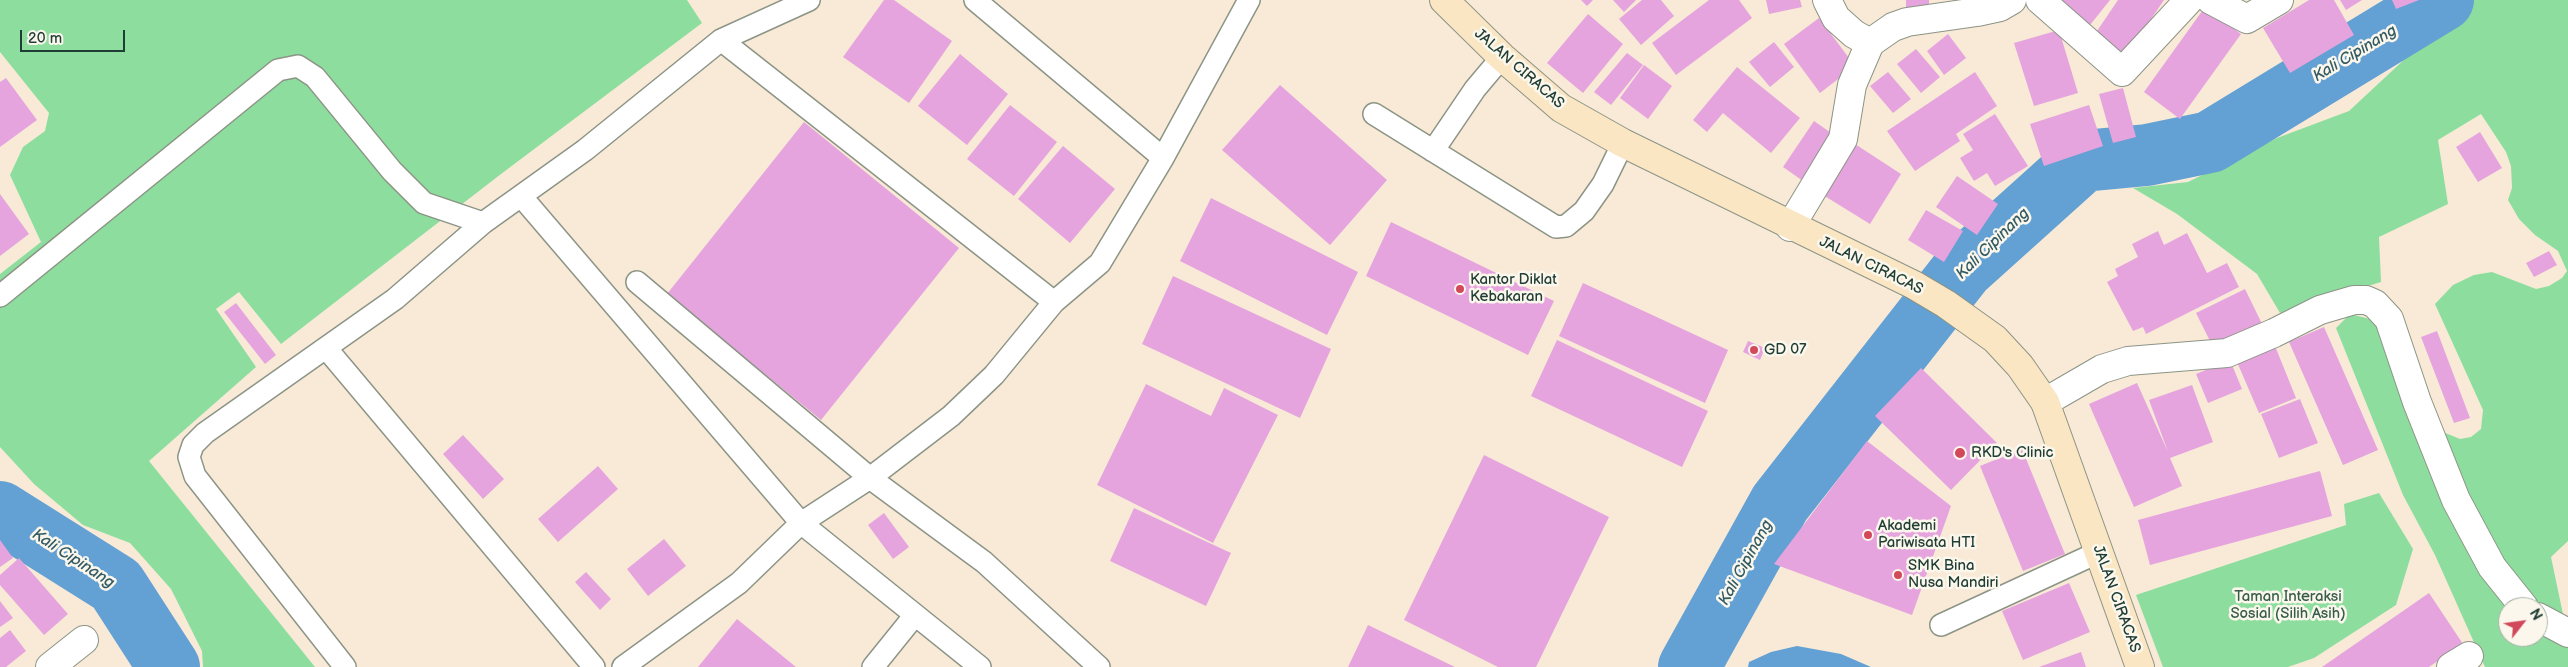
<!DOCTYPE html>
<html>
<head>
<meta charset="utf-8">
<style>
  body { margin:0 }
  #map { position:relative; width:2568px; height:667px; overflow:hidden; background:#f8ead7; font-family:"Balsamiq Sans",sans-serif }
  canvas { display:block }
  .north { position:absolute; left:2498px; top:597px; width:50px; height:50px; box-sizing:border-box; background:#fbf7ec; border:1px solid #a3ada2; border-radius:50%; rotate:60deg; font-size:14px; font-weight:700; line-height:20px; text-align:center; color:#1f3d34 }
  .north::after { content:''; display:block; margin:auto; width:18px; height:22px; background:#d1495b; clip-path:polygon(50% 0,100% 100%,50% 72%,0 100%) }
  .scale { position:absolute; left:20px; top:30px; width:105px; height:22px; box-sizing:border-box; border:2px solid #1f3d34; border-top:0; padding-left:6px; font-size:15px; line-height:18px; white-space:nowrap; color:#1f3d34; -webkit-text-stroke:4px #fbf7ec; paint-order:stroke }
</style>
</head>
<body>
<div id="map">
<canvas width="2568" height="667"></canvas>
<div class="north">N</div>
<div class="scale">20 m</div>
</div>
<script>
const context = document.querySelector('canvas').getContext('2d');
context.lineJoin = 'round';
function fillPath(path, color) {
  context.fillStyle = color;
  context.fill(path, 'evenodd');
}
function poly(rows) {
  const path = new Path2D();
  for (const r of rows) {
    path.moveTo(r[0], r[1]);
    for (let i = 2; i < r.length; i += 2) path.lineTo(r[i], r[i + 1]);
  }
  return path;
}
function trace(path, color, width, dash) {
  context.strokeStyle = color;
  context.lineWidth = width;
  context.lineCap = dash ? 'butt' : 'round';
  context.setLineDash(dash || []);
  context.stroke(path);
}
function drawText(font, color, halo, rows, align = 'center') {
  context.font = font + ' "Balsamiq Sans",sans-serif';
  context.lineWidth = 5;
  context.setLineDash([]);
  context.textBaseline = 'middle';
  context.strokeStyle = halo;
  context.fillStyle = color;
  for (const [text, x, y, turn = 0] of rows) {
    context.save();
    context.translate(x, y);
    context.rotate((+turn || 0) * Math.PI / 180);
    context.textAlign = isNaN(turn) ? turn : align;
    if (halo) context.strokeText(text, 0, 0);
    context.fillText(text, 0, 0);
    context.restore();
  }
}
const green = poly([
  [0,0,687,0,702,23,501,174,281,344,239,292,216,309,256,367,149,461,315,667,203,667,202,651,171,589,130,543,83,525,34,484,0,447,0,274,41,242,10,175,23,147,45,131,49,113,0,52],
  [2454,0,2568,0,2568,541,2551,557,2564,619,2568,624,2568,667,2485,667,2435,555,2403,495,2336,328,2350,314,2374,320,2443,432,2460,439,2471,437,2481,429,2483,410,2435,304,2453,285,2474,275,2492,272,2536,289,2549,286,2562,278,2567,271,2558,251,2535,235,2519,219,2508,200,2512,188,2511,166,2506,152,2481,114,2438,140,2448,204,2379,237,2381,282,2280,313,2257,274,2177,214,2133,188,2188,182,2277,138,2349,111,2422,43],
  [2508,607,2538,607,2538,637,2508,637],
  [2379,493,2413,549,2396,605,2314,658,2288,667,2163,667,2136,595,2346,525,2344,504]
]);
const water = poly([
  [1797,646,1841,654,1871,667,1748,667,1749,662,1771,652]
]);
const river = poly([
  [0,512,116,585,169,667],
  [1689,667,1780,503,1963,269,2083,161,2147,155,2210,142,2443,0]
]);
const building = poly([
  [884,0,894,0,952,41,909,103,843,57],
  [1581,0,1593,0,1587,6],
  [1613,0,1636,0,1624,12],
  [1642,0,1661,0,1674,16,1641,45,1619,19],
  [1709,0,1739,0,1752,18,1676,75,1652,43],
  [1766,0,1800,0,1802,7,1769,14],
  [1906,0,1929,0,1929,14,1906,13],
  [2053,0,2110,0,2086,30],
  [2118,0,2164,0,2126,56,2095,34],
  [2309,0,2334,0,2354,35,2290,73,2263,28],
  [2340,0,2362,0,2346,10],
  [2392,0,2419,0,2396,9],
  [2205,7,2241,34,2180,119,2144,92],
  [1588,14,1623,44,1583,93,1547,63],
  [1819,18,1855,66,1820,93,1784,44],
  [2059,30,2078,93,2034,106,2014,43],
  [1948,34,1966,58,1944,75,1927,51],
  [1774,42,1794,67,1770,87,1749,62],
  [1916,49,1940,77,1921,93,1897,64],
  [1627,53,1643,65,1611,105,1594,92],
  [960,54,1008,94,967,145,918,106],
  [1644,65,1672,86,1648,119,1620,98],
  [1737,67,1800,118,1771,153,1723,113,1707,132,1693,120],
  [1888,72,1911,99,1893,113,1870,86],
  [1975,72,1997,106,1956,134,1960,141,1915,171,1887,131],
  [6,78,37,120,0,147,0,82],
  [1280,85,1387,180,1330,245,1222,150],
  [2123,88,2136,137,2113,143,2099,94],
  [1010,105,1057,142,1014,196,967,159],
  [2089,105,2103,146,2044,166,2030,124],
  [1995,114,2028,166,1995,186,1987,173,1974,181,1960,158,1973,150,1963,134],
  [1814,121,1834,135,1803,181,1783,167],
  [804,122,959,248,821,420,667,294],
  [2480,132,2502,168,2478,182,2456,147],
  [1855,144,1901,174,1870,224,1823,195],
  [1063,146,1115,189,1070,243,1018,199],
  [1957,176,1998,204,1977,235,1936,207],
  [0,194,29,234,0,256],
  [1211,198,1358,272,1327,335,1180,261],
  [1926,210,1963,231,1944,262,1908,240],
  [1391,222,1554,301,1528,355,1366,276],
  [2158,231,2164,245,2187,233,2207,273,2227,263,2239,287,2146,334,2143,327,2133,331,2107,282,2118,276,2115,269,2138,257,2132,244],
  [2549,251,2557,265,2534,277,2526,263],
  [1173,276,1331,349,1300,418,1142,344],
  [1583,283,1728,350,1705,403,1559,336],
  [2245,289,2265,330,2215,351,2196,313],
  [236,303,276,355,265,364,224,312],
  [2324,327,2378,450,2343,465,2289,342],
  [2437,331,2470,418,2454,423,2421,337],
  [1557,340,1708,411,1682,467,1531,396],
  [1748,341,1765,348,1760,360,1743,352],
  [2275,346,2296,398,2259,413,2237,362],
  [2230,360,2242,389,2208,403,2196,374],
  [1921,368,1997,443,1951,490,1875,416],
  [2137,383,2168,452,2149,400,2192,385,2213,442,2170,458,2182,486,2134,507,2089,404],
  [1146,384,1211,416,1224,388,1278,415,1213,543,1097,485],
  [2300,399,2318,443,2279,458,2261,414],
  [463,435,504,479,483,499,443,454],
  [1867,441,1951,506,1912,615,1774,564],
  [2022,449,2065,554,2023,571,1980,466],
  [1484,455,1609,517,1536,667,1498,667,1404,620],
  [598,466,618,489,558,542,538,519],
  [2320,471,2332,516,2150,565,2138,520],
  [1134,508,1231,553,1206,606,1110,561],
  [884,513,909,547,893,559,868,525],
  [664,539,686,566,648,596,627,569],
  [0,540,13,558,0,567],
  [19,558,68,614,44,635,0,585,0,575],
  [586,572,611,599,600,610,575,582],
  [2069,583,2090,632,2023,660,2002,611],
  [2429,593,2463,644,2429,667,2322,667],
  [0,601,13,618,0,627],
  [737,619,796,667,698,667],
  [1368,625,1455,667,1348,667],
  [10,630,26,651,6,667,0,667,0,638],
  [2081,652,2086,667,2039,667]
]);
const lane = poly([
  [975,0,1163,158,1249,0],
  [721,40,1054,302],
  [1374,114,1556,227,1566,226,1584,211,1603,184,1623,143],
  [1433,151,1475,89,1502,57],
  [521,196,801,523,980,667],
  [637,282,870,478,984,562,1099,667],
  [0,296,278,70,298,66,315,77,392,171,424,203,483,223],
  [326,348,594,667],
  [1941,625,2099,552],
  [345,667,195,476,189,457,193,445,205,433,395,299,483,223,585,150,721,40,809,0],
  [623,667,739,583,801,523,870,478,951,416,994,375,1054,302,1100,263,1163,158],
  [873,667,915,615]
]);
const street = poly([
  [1827,0,1836,18,1854,34,1870,43],
  [2040,0,2122,72,2189,0],
  [2211,0,2247,19,2279,0],
  [1790,227,1843,139,1852,85,1870,43,1893,27,1907,22,1977,12,2000,7,2012,0],
  [2045,402,2102,369,2128,361,2227,353,2274,333,2320,310,2354,300,2366,300,2375,304,2389,319,2417,402,2456,500,2492,567,2524,607],
  [2538,617,2568,633],
  [50,667,84,640],
  [2451,667,2469,656]
]);
const secondary = poly([
  [1444,0,1502,57,1561,108,1623,143,1914,285,1946,304,1995,339,2020,366,2045,402,2140,667]
]);
const markers = [
  [1460,289,5,"#d1495b"],
  [1754,350,5,"#d1495b"],
  [1960,453,6,"#d1495b"],
  [1868,535,5,"#d1495b"],
  [1898,575,5,"#d1495b"]
];
const streetNames = [
  ["JALAN CIRACAS",1519,69,41],
  ["JALAN CIRACAS",1871,266,26],
  ["JALAN CIRACAS",2116,599,70]
];
const poiNames = [
  ["Kantor Diklat",1470,280],
  ["Kebakaran",1470,297],
  ["GD 07",1764,350],
  ["RKD's Clinic",1971,453],
  ["Akademi",1878,526],
  ["Pariwisata HTI",1878,543],
  ["SMK Bina",1908,566],
  ["Nusa Mandiri",1908,583]
];
const parkNames = [
  ["Taman Interaksi",2288,597],
  ["Sosial (Silih Asih)",2288,614]
];
const waterNames = [
  ["Kali Cipinang",2355,54,-31],
  ["Kali Cipinang",1993,244,-44],
  ["Kali Cipinang",73,559,33],
  ["Kali Cipinang",1746,563,-61]
];
fillPath(green, '#8dde9e');
fillPath(water, '#63a0d4');
trace(river, '#63a0d4', 62);
fillPath(building, '#e5a4de');
trace(lane, '#8c9486', 24);
trace(street, '#8c9486', 30);
trace(secondary, '#8c9486', 30);
trace(lane, '#fff', 21);
trace(street, '#fff', 28);
trace(secondary, '#fbe6c4', 28);
for (const [x, y, r, color] of markers) {
  const dot = new Path2D();
  dot.arc(x, y, r, 0, 2 * Math.PI);
  context.fillStyle = color;
  context.fill(dot);
  trace(dot, '#fbf7ec', 2);
}
drawText('15px', '#1f3d34', '#fbf7ec', streetNames);
drawText('15px', '#1f3d34', '#fbf7ec', poiNames, 'left');
drawText('15px', '#355d49', '#fbf7ec', parkNames);
drawText('italic 16px', '#335b64', '#fbf7ec', waterNames);
</script>
</body>
</html>
